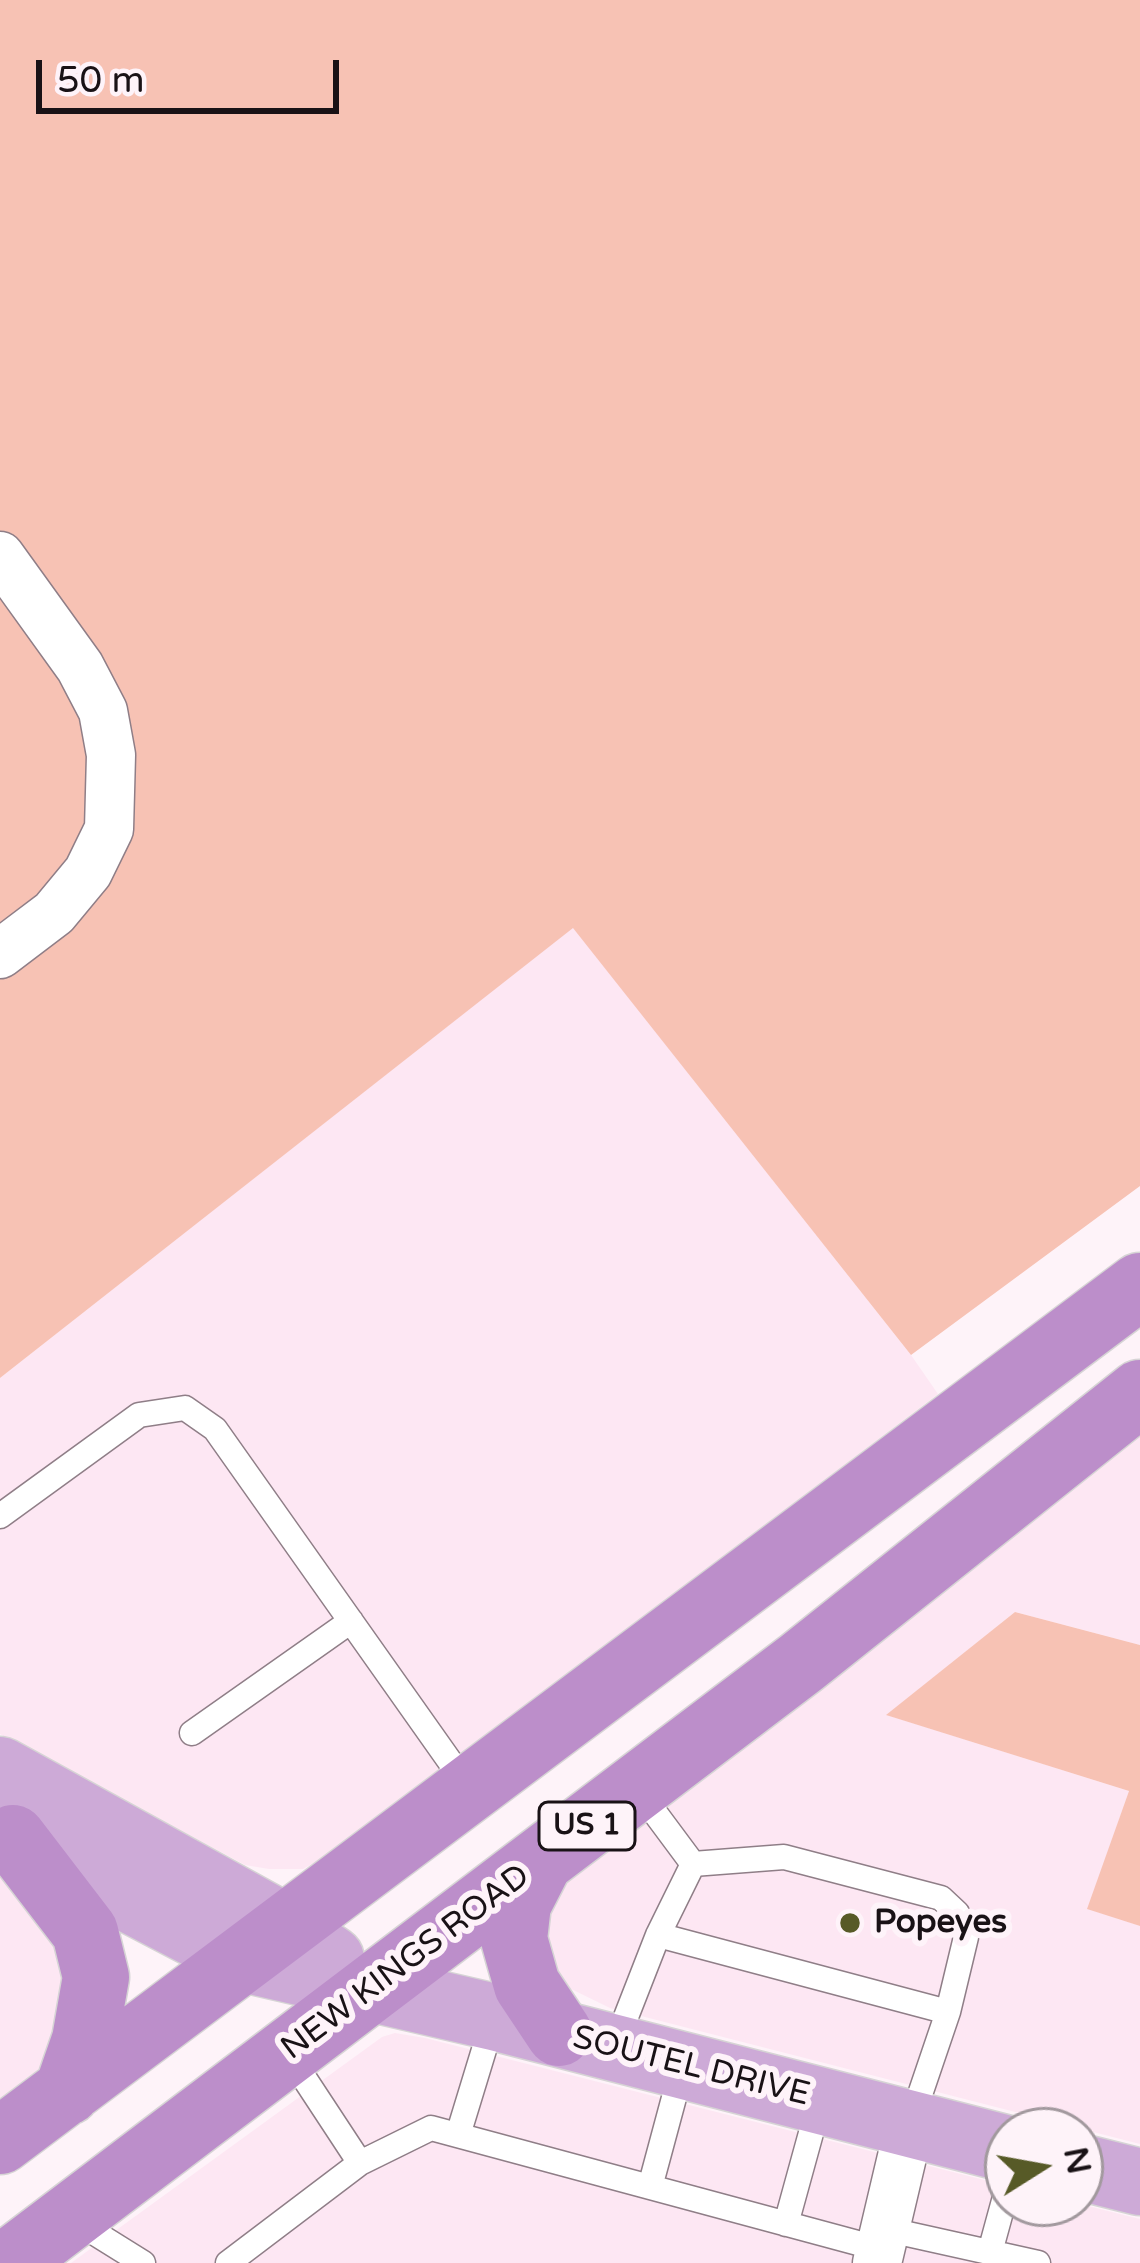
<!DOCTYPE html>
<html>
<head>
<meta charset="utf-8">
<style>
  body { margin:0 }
  #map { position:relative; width:1140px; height:2263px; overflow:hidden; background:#fef3f9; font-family:"Varela Round",sans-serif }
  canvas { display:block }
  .north { position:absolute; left:984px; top:2107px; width:120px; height:120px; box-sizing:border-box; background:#fef3f9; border:3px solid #a2999e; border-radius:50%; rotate:79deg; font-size:33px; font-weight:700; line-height:48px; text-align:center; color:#191216 }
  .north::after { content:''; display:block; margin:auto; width:42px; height:54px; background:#575a27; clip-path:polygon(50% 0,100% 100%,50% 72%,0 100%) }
  .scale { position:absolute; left:36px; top:60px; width:303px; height:54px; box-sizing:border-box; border:6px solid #191216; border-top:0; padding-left:15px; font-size:36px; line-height:42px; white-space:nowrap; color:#191216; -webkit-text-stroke:9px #fef3f9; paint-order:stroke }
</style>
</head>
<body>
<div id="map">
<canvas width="1140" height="2263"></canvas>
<div class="north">N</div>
<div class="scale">50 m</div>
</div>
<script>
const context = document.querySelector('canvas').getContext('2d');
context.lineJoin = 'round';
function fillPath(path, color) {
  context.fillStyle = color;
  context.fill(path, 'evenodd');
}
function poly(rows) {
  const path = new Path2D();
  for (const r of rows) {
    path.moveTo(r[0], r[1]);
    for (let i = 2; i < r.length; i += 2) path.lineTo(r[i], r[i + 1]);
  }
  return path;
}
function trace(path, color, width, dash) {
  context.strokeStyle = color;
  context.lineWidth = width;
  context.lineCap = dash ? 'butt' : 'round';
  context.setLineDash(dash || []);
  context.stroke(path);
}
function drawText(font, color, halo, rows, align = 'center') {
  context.font = font + ' "Varela Round",sans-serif';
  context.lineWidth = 12;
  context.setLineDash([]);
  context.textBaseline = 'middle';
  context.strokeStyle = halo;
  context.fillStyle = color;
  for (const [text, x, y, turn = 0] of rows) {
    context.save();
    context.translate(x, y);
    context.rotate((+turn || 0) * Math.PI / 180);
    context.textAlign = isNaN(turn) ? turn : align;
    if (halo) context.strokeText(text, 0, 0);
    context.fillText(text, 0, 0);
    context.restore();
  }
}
const built = poly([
  [573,927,911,1355,938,1394,332,1853,303,1869,269,1869,245,1865,0,1734,0,1378],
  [1140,1436,1140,1645,1015,1612,887,1715,1129,1791,1088,1909,1140,1926,1140,2144,610,2008,563,1985,540,1961,532,1900],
  [0,1878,23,1892,75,1958,62,2042,32,2076,0,2100],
  [395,2033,425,2038,1008,2186,1008,2203,1076,2203,1140,2219,1140,2263,71,2263,382,2037]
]);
const green = poly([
  [0,0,1140,0,1140,1186,911,1355,573,928,0,1378],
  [1015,1612,1140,1645,1140,1926,1087,1909,1129,1791,886,1715]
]);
const service = poly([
  [0,1516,139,1415,185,1408,215,1429,468,1787],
  [192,1733,351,1621],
  [693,1864,784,1857,941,1898,957,1913,966,1937,948,2012,911,2121],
  [658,1935,948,2012],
  [615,2045,658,1935,693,1864,638,1790],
  [289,2055,360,2163],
  [458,2135,494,2017],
  [650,2187,682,2068],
  [74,2220,143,2263],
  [786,2224,819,2104],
  [885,2229,1038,2263],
  [990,2252,1008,2186],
  [228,2263,360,2163,431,2128,880,2249]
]);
const minor = poly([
  [0,556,80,667,103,711,111,755,109,829,88,872,54,913,0,954],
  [877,2263,910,2123]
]);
const primary = poly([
  [0,1770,285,1927,331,1959],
  [3,1833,244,1959,494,2017,1008,2149],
  [1080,2167,1140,2182]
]);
const trunk = poly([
  [13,1838,85,1932,96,1977,85,2040,67,2092],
  [539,1863,518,1904,514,1939,527,1985,559,2033],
  [0,2141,1140,1286],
  [9,2263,801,1663,1140,1393]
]);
const markers = [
  [850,1923,12,"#575a27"]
];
const shields = [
  [587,1826,96]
];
const shieldNames = [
  ["US 1",587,1826]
];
const poiNames = [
  ["Popeyes",874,1923]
];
const streetNames = [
  ["NEW KINGS ROAD",406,1963,-37],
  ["SOUTEL DRIVE",691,2067,14]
];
fillPath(built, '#fde7f3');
fillPath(green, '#f7c2b4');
trace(service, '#8f7e87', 27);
trace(minor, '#8f7e87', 51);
trace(primary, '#d6d4d5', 69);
trace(trunk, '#d6d4d5', 69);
trace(service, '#fff', 24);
trace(minor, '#fff', 48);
trace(primary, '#cdaad7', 66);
trace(trunk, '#bc8eca', 66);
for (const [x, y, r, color] of markers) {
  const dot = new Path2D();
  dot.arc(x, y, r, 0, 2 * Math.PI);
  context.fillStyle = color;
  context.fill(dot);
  trace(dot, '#fef3f9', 4.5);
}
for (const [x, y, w] of shields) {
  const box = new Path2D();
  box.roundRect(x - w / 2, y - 24, w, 48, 9);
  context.fillStyle = '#fef3f9';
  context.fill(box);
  trace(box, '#191216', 3);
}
drawText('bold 30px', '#191216', null, shieldNames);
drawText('bold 33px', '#191216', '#fef3f9', poiNames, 'left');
drawText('33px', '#191216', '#fef3f9', streetNames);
</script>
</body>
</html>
